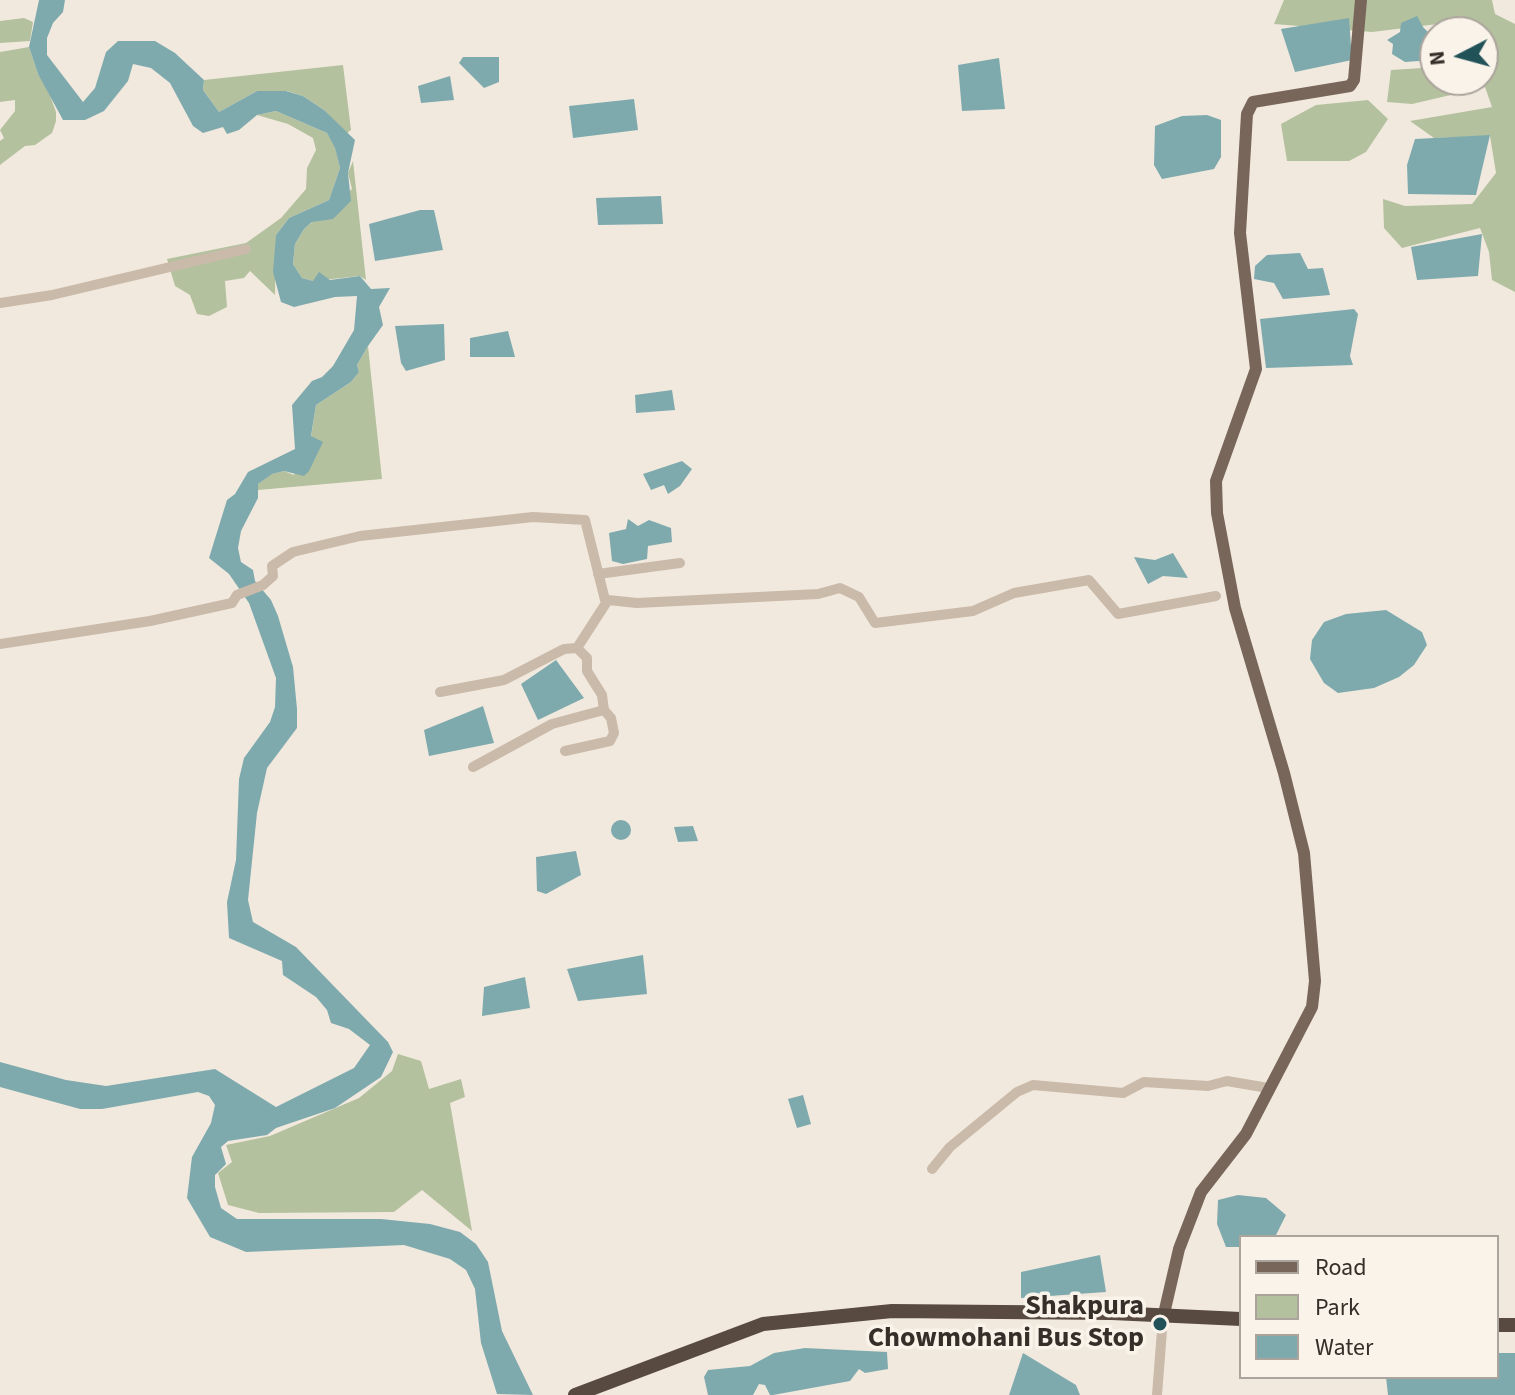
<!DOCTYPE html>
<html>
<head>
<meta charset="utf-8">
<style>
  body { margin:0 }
  #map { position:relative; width:1515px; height:1395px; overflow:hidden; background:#f2e9de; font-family:"Source Sans 3",sans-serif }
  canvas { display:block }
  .legend { position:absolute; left:1239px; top:1235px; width:260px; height:144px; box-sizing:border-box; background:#f9f3ea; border:2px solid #aba49d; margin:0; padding:10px 14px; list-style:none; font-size:24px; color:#372e29 }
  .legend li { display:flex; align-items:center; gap:16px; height:40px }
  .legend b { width:40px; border:2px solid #aba49d }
  .north { position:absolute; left:1419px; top:16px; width:80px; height:80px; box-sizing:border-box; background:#f9f3ea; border:2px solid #aba49d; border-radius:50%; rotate:264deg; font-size:22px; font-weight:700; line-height:32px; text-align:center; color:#372e29 }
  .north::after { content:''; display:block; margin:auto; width:28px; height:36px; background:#205258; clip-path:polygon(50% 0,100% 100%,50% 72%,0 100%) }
</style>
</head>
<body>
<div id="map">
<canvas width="1515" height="1395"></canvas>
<ul class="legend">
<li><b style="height:10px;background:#79665b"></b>Road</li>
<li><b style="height:22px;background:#b4c19e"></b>Park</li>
<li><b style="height:22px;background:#7eaaae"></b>Water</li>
</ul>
<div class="north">N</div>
</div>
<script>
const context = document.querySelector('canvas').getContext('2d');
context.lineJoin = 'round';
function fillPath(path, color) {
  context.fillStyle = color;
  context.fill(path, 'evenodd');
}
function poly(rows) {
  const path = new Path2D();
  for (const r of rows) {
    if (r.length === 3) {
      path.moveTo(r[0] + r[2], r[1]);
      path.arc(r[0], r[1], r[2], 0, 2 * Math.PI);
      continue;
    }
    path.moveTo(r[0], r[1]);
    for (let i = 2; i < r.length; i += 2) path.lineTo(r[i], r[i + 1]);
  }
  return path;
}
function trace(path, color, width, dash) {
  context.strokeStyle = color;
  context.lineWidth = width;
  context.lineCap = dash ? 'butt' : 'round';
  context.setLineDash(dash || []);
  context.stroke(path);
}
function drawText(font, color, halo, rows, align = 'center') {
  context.font = font + ' "Source Sans 3",sans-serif';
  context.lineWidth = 7;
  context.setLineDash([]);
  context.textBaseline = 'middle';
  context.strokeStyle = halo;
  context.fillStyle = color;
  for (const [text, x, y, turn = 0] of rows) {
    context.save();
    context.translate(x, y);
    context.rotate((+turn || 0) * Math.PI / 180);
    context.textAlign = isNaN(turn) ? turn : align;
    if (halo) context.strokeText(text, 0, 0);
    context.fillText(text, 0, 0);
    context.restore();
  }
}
const green = poly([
  [1284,0,1492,0,1495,14,1515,24,1515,292,1492,280,1489,252,1480,228,1402,248,1384,228,1383,199,1405,206,1472,204,1496,173,1490,136,1434,138,1410,121,1492,107,1485,87,1412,104,1387,102,1391,70,1422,68,1435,56,1435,80,1483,80,1483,32,1445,32,1446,23,1372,32,1274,24],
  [24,18,33,22,30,41,0,43,0,21],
  [29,47,38,74,47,87,56,112,56,121,52,133,35,145,25,146,0,165,0,141,4,138,0,130,15,111,15,100,0,102,0,52],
  [343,65,351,130,346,134,324,110,303,96,287,91,257,91,219,112,203,90,204,80],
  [1368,100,1388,119,1366,152,1349,161,1287,161,1281,124,1316,105],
  [276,111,327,133,335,147,340,168,329,200,289,218,276,235,275,295,250,271,244,278,225,281,227,307,209,316,197,314,190,295,175,286,167,259,246,243,281,218,306,189,307,168,316,150,313,138,288,124,257,115],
  [353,161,366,280,360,276,313,281,302,278,293,264,295,244,304,229,352,189,348,173],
  [368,346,382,479,258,490,258,484,271,474,284,471,294,475,311,437,316,405,351,382,359,372,357,365],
  [398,1054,421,1061,429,1089,461,1079,465,1097,450,1103,472,1231,422,1190,394,1212,259,1213,228,1205,218,1173,232,1162,226,1145,270,1136,359,1098,392,1071]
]);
const water = poly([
  [39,0,65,0,63,12,53,23,47,38,47,55,83,102,95,88,106,52,118,41,155,41,175,53,204,80,203,90,219,112,257,91,286,91,303,96,324,110,355,140,348,173,351,201,333,219,312,222,304,229,295,244,293,264,302,278,313,281,319,272,330,280,360,276,371,289,390,288,379,307,383,325,368,346,357,365,359,372,351,382,316,405,311,436,323,442,309,471,304,476,284,471,272,474,258,484,258,498,241,531,238,548,241,562,253,570,255,581,271,600,278,616,293,667,297,709,297,728,267,768,257,813,248,900,253,922,296,947,388,1042,393,1052,381,1077,335,1108,276,1128,267,1135,228,1141,221,1147,226,1164,215,1175,215,1187,221,1208,237,1219,381,1219,430,1224,460,1232,476,1244,488,1262,502,1331,533,1395,497,1394,481,1343,475,1289,466,1270,450,1259,404,1245,246,1252,210,1237,187,1198,192,1157,211,1123,215,1105,209,1096,198,1092,102,1109,80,1109,0,1087,0,1062,66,1080,106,1086,215,1069,276,1107,354,1068,370,1045,349,1029,331,1023,327,1010,316,997,283,975,282,961,229,938,227,902,236,860,239,779,244,758,270,722,275,707,276,678,249,603,229,574,209,558,227,500,235,494,248,472,295,449,292,405,312,381,322,377,333,366,354,330,357,296,335,297,294,307,281,302,273,272,276,235,289,218,329,200,340,168,335,148,327,133,276,111,257,115,239,130,227,134,223,127,203,133,193,126,170,83,151,68,133,64,128,81,104,111,85,120,63,120,38,74,29,47],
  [1417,16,1423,27,1430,34,1435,33,1435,53,1433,60,1405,62,1392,54,1393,44,1387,40,1400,32,1401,23],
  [1349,18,1352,60,1295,72,1281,29],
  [463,57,499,57,499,82,484,88,459,63],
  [999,58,1005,109,962,111,958,65],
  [450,76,454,100,421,103,418,86],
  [634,99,638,130,573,138,569,106],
  [1207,115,1221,120,1221,157,1214,169,1162,179,1154,165,1155,126,1182,116],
  [1490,135,1476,195,1408,194,1407,165,1415,139],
  [661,196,663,224,598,225,596,198],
  [420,210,434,210,443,250,375,261,369,224],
  [1482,234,1478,276,1417,280,1411,247],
  [1300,253,1308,269,1323,268,1330,295,1283,299,1274,283,1254,279,1255,266,1267,255],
  [1354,309,1358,314,1350,356,1353,365,1266,368,1260,319],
  [444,324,445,360,406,371,401,363,395,326],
  [508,331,515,357,470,357,470,338],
  [672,390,675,410,636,413,635,395],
  [682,461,692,469,680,486,668,494,664,485,651,490,643,474],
  [628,519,638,526,649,520,671,528,672,542,648,546,647,559,623,564,612,561,609,533,626,529],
  [1173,553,1188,578,1163,576,1148,584,1134,557,1155,560],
  [1386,610,1422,632,1427,645,1414,665,1399,677,1374,688,1338,693,1324,683,1310,659,1312,640,1324,622,1346,614],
  [556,660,584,698,538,720,521,684],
  [483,706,494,743,429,756,424,730],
  [621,830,10],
  [693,826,698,841,678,842,674,827],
  [576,851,581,875,546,894,537,891,536,857],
  [643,955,647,994,578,1001,567,969],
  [525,977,530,1008,482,1016,484,987],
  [803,1095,811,1124,797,1128,788,1099],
  [1238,1195,1266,1198,1286,1215,1275,1237,1241,1237,1241,1247,1226,1247,1217,1224,1218,1200],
  [1100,1255,1106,1292,1021,1298,1021,1272],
  [805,1348,887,1352,888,1369,865,1373,859,1369,850,1381,773,1395,770,1395,765,1385,759,1384,753,1395,708,1395,704,1377,708,1370,750,1366,774,1353],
  [1023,1353,1076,1385,1080,1395,1009,1395],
  [1497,1353,1515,1353,1515,1395,1388,1395,1386,1377,1497,1377]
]);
const minor = poly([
  [0,303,52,295,246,249],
  [598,574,680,563],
  [0,644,150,621,232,603,237,595,263,585,273,576,272,566,293,552,360,536,533,517,585,520,605,600,608,600,637,603,818,594,840,588,859,597,875,623,973,611,1014,593,1089,580,1118,614,1216,596],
  [577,648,587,658,587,671,602,695,604,710],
  [440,692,504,680,564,649,577,648,608,600],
  [473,767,552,724,604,710,611,718,614,733,610,741,565,751],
  [932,1169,950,1147,1017,1092,1033,1085,1123,1093,1144,1082,1208,1086,1227,1081,1268,1088],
  [1157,1395,1163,1318]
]);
const major = poly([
  [1163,1318,1179,1249,1201,1192,1246,1134,1312,1007,1315,981,1304,853,1284,773,1235,608,1217,513,1216,481,1256,369,1240,233,1247,114,1253,102,1350,86,1354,80,1361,0]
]);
const highway = poly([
  [1497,1325,1515,1325],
  [575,1395,763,1324,892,1311,1112,1313,1241,1319]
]);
const markers = [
  [1160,1324,8,"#205258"]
];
const poiNames = [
  ["Shakpura",1144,1308],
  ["Chowmohani Bus Stop",1144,1340]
];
fillPath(green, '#b4c19e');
fillPath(water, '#7eaaae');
trace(minor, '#cabaaa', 10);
trace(major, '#79665b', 12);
trace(highway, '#584941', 14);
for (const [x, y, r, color] of markers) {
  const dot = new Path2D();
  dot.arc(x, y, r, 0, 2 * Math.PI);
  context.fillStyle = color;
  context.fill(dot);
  trace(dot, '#f9f3ea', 3);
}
drawText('bold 28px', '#372e29', '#f9f3ea', poiNames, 'right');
</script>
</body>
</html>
